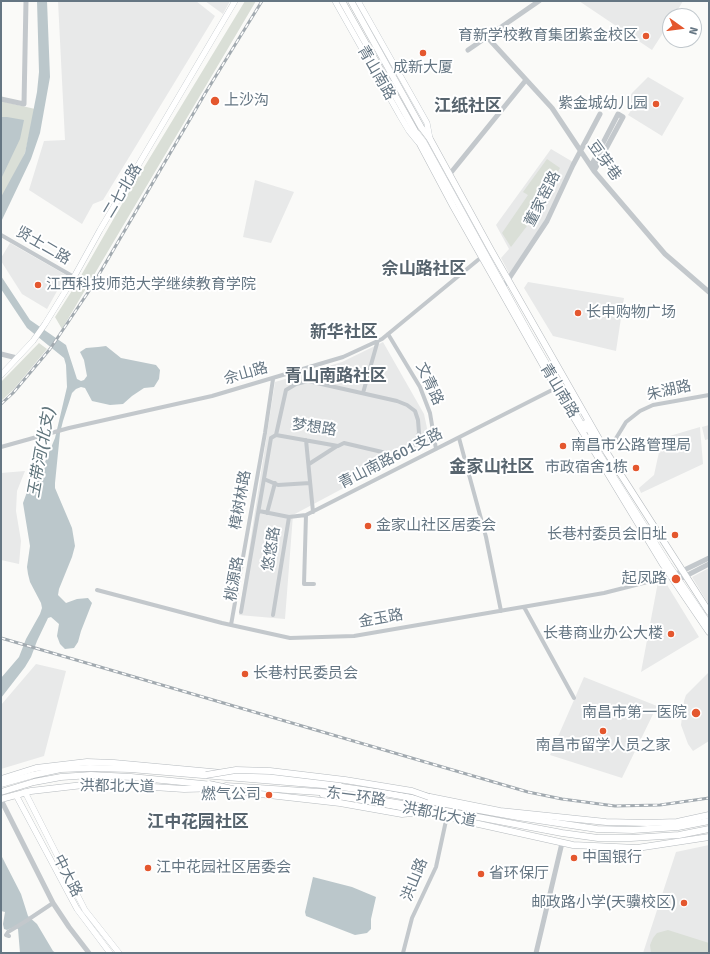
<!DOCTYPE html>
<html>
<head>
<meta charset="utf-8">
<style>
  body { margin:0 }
  #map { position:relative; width:710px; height:954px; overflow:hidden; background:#fafaf8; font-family:Signika,sans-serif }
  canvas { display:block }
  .frame { position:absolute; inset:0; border:2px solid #657683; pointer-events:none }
  .north { position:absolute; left:662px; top:8px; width:40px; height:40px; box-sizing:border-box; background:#fff; border:1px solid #c1c8cd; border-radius:50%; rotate:104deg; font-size:11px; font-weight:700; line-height:16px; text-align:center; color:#657683 }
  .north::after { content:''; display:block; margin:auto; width:14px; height:18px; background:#e4572e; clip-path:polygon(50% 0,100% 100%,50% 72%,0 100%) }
</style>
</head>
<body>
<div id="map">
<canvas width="710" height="954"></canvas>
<div class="frame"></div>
<div class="north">N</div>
</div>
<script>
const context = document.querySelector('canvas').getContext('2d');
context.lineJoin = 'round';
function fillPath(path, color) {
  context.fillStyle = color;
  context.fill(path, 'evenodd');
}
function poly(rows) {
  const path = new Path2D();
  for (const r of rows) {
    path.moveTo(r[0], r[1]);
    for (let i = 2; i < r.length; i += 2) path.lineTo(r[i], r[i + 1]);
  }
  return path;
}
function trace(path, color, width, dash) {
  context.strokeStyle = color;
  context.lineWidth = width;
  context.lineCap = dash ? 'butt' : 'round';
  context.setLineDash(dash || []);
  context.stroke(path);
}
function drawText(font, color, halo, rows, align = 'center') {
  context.font = font + ' Signika,"Noto Sans SC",sans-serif';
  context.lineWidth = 4;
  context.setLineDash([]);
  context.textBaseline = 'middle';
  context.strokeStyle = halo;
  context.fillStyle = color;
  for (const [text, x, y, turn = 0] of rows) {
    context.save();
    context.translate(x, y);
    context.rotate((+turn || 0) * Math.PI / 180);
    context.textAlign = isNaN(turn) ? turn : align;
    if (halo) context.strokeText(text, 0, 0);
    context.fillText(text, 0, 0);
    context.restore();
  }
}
const built = poly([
  [58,1,196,1,215,16,103,200,93,204,82,224,29,190,44,141,65,140],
  [205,1,230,1,223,14],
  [579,1,683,1,674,16,670,16,670,22,652,50],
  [648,77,684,98,662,136,628,115,632,109,629,98,632,93],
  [551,149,573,162,546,219,510,275,501,258,509,249,496,225],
  [255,180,294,192,271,243,243,237],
  [10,243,66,275,47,309,22,294,1,261,1,258],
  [528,282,624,298,616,351,553,336,524,288],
  [383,342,424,414,430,442,293,515,285,619,239,615,275,382,342,362],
  [709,425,709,439,705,440,702,427],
  [700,427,703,464,641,493,639,488,654,475,661,443,656,440],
  [25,471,17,491,16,511,21,541,19,564,1,560,1,473],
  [709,568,709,605,692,577],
  [664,580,699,637,641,672,658,582],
  [36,664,66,671,44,756,1,769,1,705],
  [709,672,709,741,693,751,688,744,681,725,684,701,686,695],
  [584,677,657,706,622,778,550,755],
  [709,845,709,953,643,953,676,852]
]);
const green = poly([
  [245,1,256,1,62,329,55,317,75,286,129,192],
  [1,101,35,109,25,153,1,203],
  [547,159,560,168,533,218,511,247,502,233,528,195,523,192],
  [39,343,47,349,13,390,1,401,1,382],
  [668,930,709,943,709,953,651,953,650,945,653,938,657,933]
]);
const water = poly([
  [37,1,47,1,50,77,40,133,31,159,1,222,1,197,25,153,37,92,39,72],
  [1,117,7,117,24,120,20,139,1,179],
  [1,276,30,320,66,345,77,379,81,381,84,380,87,376,84,360,80,352,86,348,98,347,106,346,121,358,156,365,160,370,159,379,154,387,144,388,132,396,123,404,110,405,92,401,85,388,81,387,76,389,72,393,63,421,60,433,55,483,55,488,72,528,75,546,72,557,59,589,58,595,66,603,77,599,88,598,92,603,81,631,78,642,74,648,65,649,60,644,57,636,59,624,51,617,48,618,37,641,31,657,25,667,1,698,1,678,19,657,26,639,40,614,42,608,41,603,30,582,28,574,27,567,30,546,23,503,27,492,41,476,43,467,55,438,67,387,66,365,64,358,27,328,1,289],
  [1,855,21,894,28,916,37,924,53,951,56,953,20,953,18,929,14,927,7,930,4,929,3,924,5,912,1,911],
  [313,877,352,887,376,897,371,919,371,929,367,933,355,935,306,916,305,912]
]);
const minor = poly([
  [1,235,74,277],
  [388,334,420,387,430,413,436,449],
  [308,381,397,401,407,405,415,411,418,420,419,433,414,445,399,456,344,443,338,446,276,435,286,390,296,384,308,381],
  [363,393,378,340],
  [459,438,486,537,501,611],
  [306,440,313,512],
  [1,447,69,428,212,396,343,357,382,339,484,255],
  [607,453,626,422,640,411,653,405,709,395],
  [309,464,337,446],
  [264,479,278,485,310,483],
  [259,511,289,517,273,615],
  [267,513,275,483],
  [289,517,306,515],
  [314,584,304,584,306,515,556,388],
  [97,590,222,623,290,638,354,636,604,593,671,576],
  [524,607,574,698],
  [241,612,271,438,276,435],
  [231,625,265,433,273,379],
  [9,936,6,935,8,932,26,921,53,903],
  [403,953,412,918,436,867,447,816]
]);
const tertiary = poly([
  [487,37,552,108,594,171,665,254,709,292],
  [468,50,539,1],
  [1,99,24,104,26,1],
  [591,166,618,114,623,117,594,171],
  [449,175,526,80],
  [502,289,547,221,573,165,600,114],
  [1,354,17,358],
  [672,576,709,558],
  [676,581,709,564],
  [1,800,53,903,69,927,89,953],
  [536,953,562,843]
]);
const secondary = poly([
  [335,1,400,116,409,131,418,142],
  [358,1,427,123,430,139],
  [417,133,424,142,529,333,585,430],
  [1,375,33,341,45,324,74,277,100,230,235,1],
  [585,423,595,440],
  [589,437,669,565,709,624],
  [25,792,85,910,119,953],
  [16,795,77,909,110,953]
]);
const primary = poly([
  [342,1,415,131,420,144,453,206,556,388,662,563,709,632],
  [351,1,421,127,430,139,491,250,607,453,709,612],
  [1,779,36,768,87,762,114,763,244,775,339,782],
  [323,795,356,799,447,816,465,821,573,845,637,848,709,837],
  [425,796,500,811,606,822,647,823,677,822,709,815],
  [1,799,31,791,83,785,107,784,184,789,222,788]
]);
const trunk = poly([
  [1,784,33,775,61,769,90,768,130,769,335,786,384,793,518,817,597,829,633,830,678,827,709,821],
  [226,786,335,793,446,811,562,833,598,838,631,838,679,835,709,829],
  [1,792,34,782,61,777,91,775,131,777,213,785]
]);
const rail = poly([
  [1,404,13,393,50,349,91,288,206,92,262,1],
  [1,638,528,792,562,799,615,806,660,805,709,798]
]);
const primaryBridge = poly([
  [206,775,236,770,270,771,345,780,412,791,429,797],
  [209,784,251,793,340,803,402,814,423,812]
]);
const markers = [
  [646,36,4,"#e4572e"],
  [423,53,4,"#e4572e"],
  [215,101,5,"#e4572e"],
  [656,104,4,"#e4572e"],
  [38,285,4,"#e4572e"],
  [578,313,4,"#e4572e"],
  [563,446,4,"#e4572e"],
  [636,468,4,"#e4572e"],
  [368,526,4,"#e4572e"],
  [675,535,4,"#e4572e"],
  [676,579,5,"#e4572e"],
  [671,634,4,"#e4572e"],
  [245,674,4,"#e4572e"],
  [696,713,5,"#e4572e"],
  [603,731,4,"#e4572e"],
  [269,795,4,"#e4572e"],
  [574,858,4,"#e4572e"],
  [148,868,4,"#e4572e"],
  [481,874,4,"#e4572e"],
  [684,903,4,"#e4572e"]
];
const poiNames = [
  ["育新学校教育集团紫金校区",638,36],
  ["成新大厦",423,68,"center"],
  ["上沙沟",224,101,"left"],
  ["紫金城幼儿园",648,104],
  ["江西科技师范大学继续教育学院",46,285,"left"],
  ["长申购物广场",586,313,"left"],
  ["南昌市公路管理局",571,446,"left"],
  ["市政宿舍1栋",628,468],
  ["金家山社区居委会",376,526,"left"],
  ["长巷村委员会旧址",667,535],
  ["起凤路",667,579],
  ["长巷商业办公大楼",663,634],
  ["长巷村民委员会",253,674,"left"],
  ["南昌市第一医院",687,713],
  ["南昌市留学人员之家",603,746,"center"],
  ["燃气公司",261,795],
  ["中国银行",582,858,"left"],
  ["江中花园社区居委会",156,868,"left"],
  ["省环保厅",489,874,"left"],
  ["邮政路小学(天骥校区)",676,903]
];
const streetNames = [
  ["青山南路",376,73,60],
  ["豆芽巷",604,161,54],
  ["二七北路",123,191,-59],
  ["董家窑路",543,199,-63],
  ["贤士二路",43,246,30],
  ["佘山路",246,374,-16],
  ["文青路",429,384,65],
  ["青山南路",559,391,59],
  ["朱湖路",669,391,-13],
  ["梦想路",314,428,8],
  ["青山南路601支路",391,459,-27],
  ["樟树林路",241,500,-80],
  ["悠悠路",272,549,-81],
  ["桃源路",235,579,-80],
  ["金玉路",381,619,-10],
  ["洪都北大道",117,787,1],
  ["东一环路",356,797,8],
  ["洪都北大道",439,815,11],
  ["中大路",67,876,63],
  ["洪山路",415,880,-68]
];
const waterNames = [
  ["玉带河(北支)",42,453,-80]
];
const quarterNames = [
  ["江纸社区",468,107],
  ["佘山路社区",424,270],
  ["新华社区",344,333],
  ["青山南路社区",336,377],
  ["金家山社区",492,468],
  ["江中花园社区",198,823]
];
fillPath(built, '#e8e9e9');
fillPath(green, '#dadfd7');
fillPath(water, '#bbc7cb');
trace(secondary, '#b3babf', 6);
trace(primary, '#b5babe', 7);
trace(trunk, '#b4b9bd', 7);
trace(minor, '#c3c8cc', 4);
trace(tertiary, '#c3c8cc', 5);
trace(secondary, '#fff', 5.5);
trace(primary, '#fff', 6);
trace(trunk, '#fff', 6);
trace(rail, '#a2aab0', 3);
trace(rail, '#fff', 1.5, [4.5]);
trace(primaryBridge, '#b5babe', 7, []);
trace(primaryBridge, '#fff', 6);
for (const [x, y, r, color] of markers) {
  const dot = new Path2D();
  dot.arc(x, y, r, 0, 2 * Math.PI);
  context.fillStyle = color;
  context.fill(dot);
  trace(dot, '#fff', 1.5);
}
drawText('15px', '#657683', '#fff', poiNames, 'right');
drawText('15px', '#657683', '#fff', streetNames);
drawText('italic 16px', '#60757c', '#fff', waterNames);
drawText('bold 17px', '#57646e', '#fff', quarterNames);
</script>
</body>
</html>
